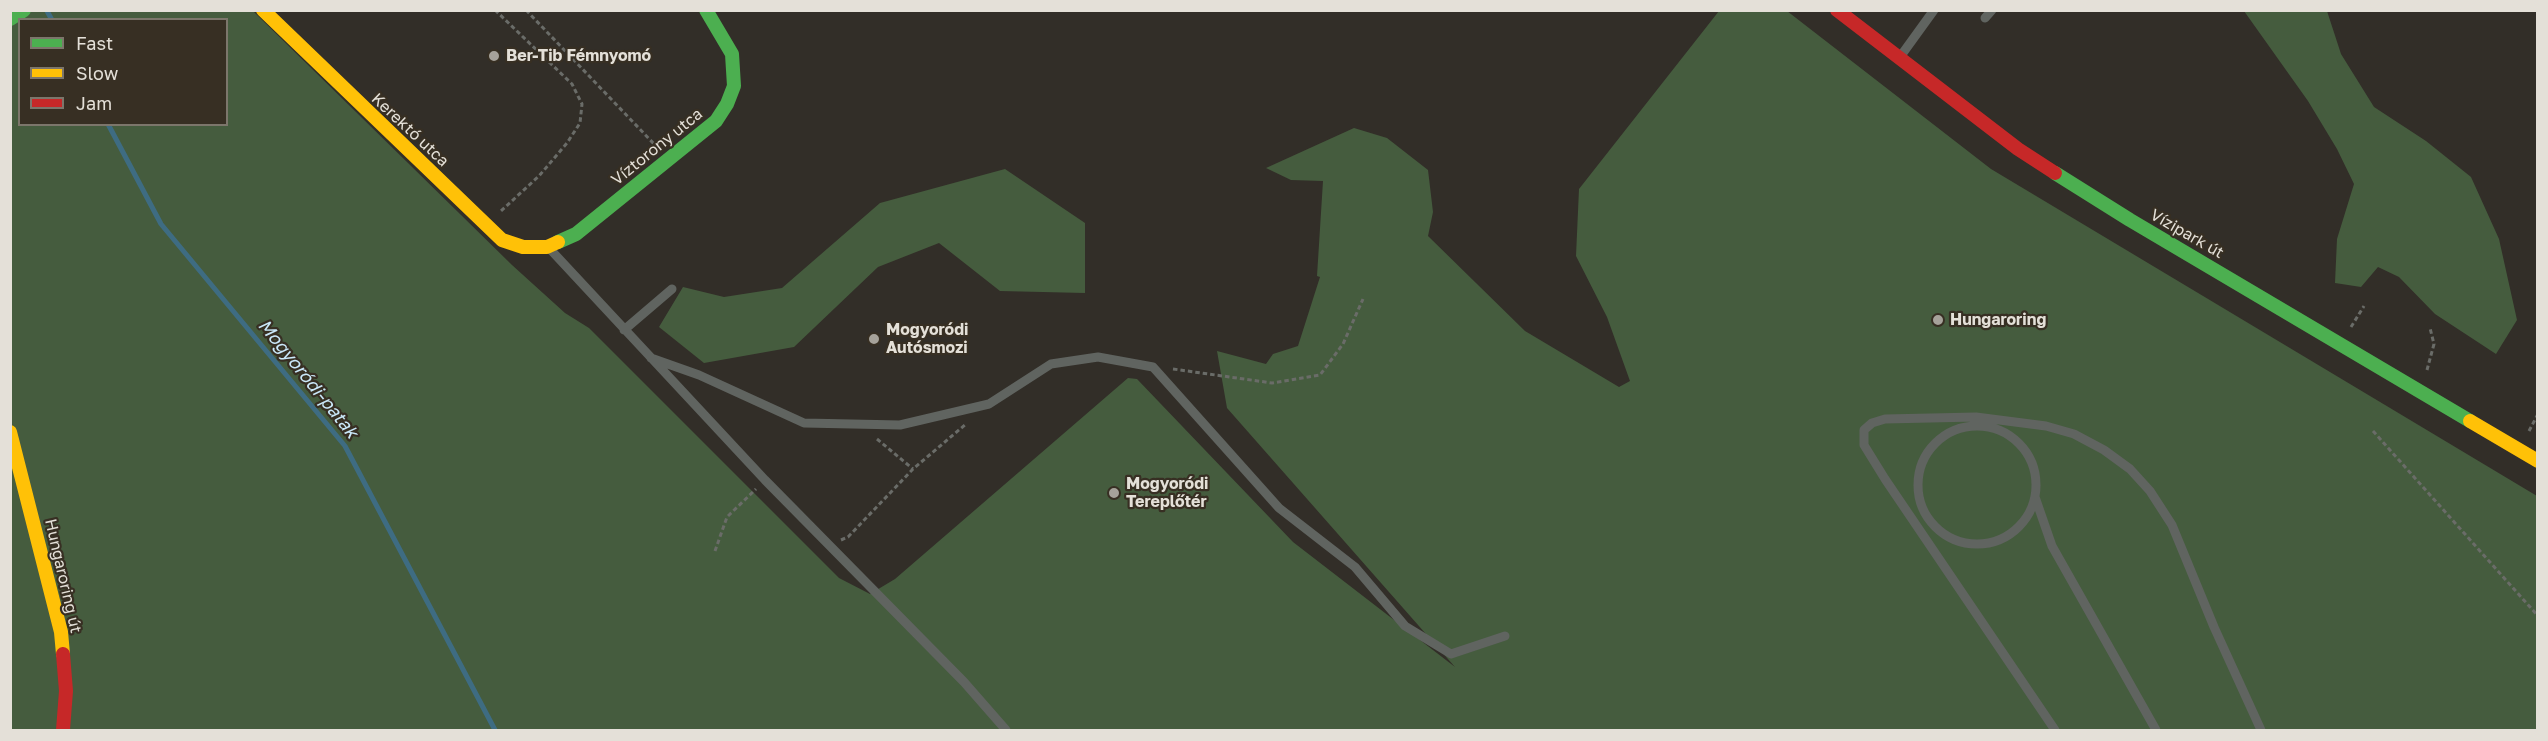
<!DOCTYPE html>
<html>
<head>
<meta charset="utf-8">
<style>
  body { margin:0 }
  #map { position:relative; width:2548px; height:741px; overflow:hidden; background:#322e28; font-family:"Golos Text",sans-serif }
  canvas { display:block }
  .frame { position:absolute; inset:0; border:12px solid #e4e0d8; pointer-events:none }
  .legend { position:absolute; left:18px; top:18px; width:210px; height:108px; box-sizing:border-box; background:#372f23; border:2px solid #7c766b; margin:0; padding:8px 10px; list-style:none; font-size:18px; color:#e4e0d8 }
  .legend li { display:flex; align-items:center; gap:12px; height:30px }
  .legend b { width:30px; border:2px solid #7c766b }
</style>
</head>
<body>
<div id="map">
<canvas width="2548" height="741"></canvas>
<div class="frame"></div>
<ul class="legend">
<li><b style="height:8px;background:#4caf50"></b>Fast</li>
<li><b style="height:8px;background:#ffc107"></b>Slow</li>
<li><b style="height:8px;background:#c62828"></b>Jam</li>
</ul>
</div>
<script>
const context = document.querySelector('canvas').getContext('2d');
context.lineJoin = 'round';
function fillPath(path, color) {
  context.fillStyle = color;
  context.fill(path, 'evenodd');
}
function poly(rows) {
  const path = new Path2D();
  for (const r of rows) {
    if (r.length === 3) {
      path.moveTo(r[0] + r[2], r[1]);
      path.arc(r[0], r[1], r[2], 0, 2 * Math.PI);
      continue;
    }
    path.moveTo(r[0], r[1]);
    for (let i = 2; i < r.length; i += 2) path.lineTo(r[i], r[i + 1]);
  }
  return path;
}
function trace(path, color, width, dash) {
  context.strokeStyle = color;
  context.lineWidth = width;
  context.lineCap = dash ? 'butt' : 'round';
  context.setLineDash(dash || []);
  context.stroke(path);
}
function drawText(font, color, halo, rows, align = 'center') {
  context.font = font + ' "Golos Text",sans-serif';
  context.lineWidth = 4.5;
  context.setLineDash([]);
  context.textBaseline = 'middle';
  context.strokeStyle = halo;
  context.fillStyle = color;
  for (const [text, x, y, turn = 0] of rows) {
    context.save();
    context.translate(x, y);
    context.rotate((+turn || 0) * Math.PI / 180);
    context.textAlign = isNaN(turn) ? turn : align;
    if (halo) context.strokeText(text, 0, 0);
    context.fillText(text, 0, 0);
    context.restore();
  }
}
const green = poly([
  [10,11,253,11,512,265,565,313,589,328,839,578,870,594,895,579,1128,378,1137,379,1293,542,1455,667,1227,408,1217,351,1266,364,1273,354,1298,346,1320,277,1317,276,1323,181,1291,180,1266,168,1354,128,1387,138,1428,170,1433,212,1428,236,1525,331,1619,387,1630,381,1607,317,1576,256,1579,189,1719,11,1787,11,1991,169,2537,496,2537,730,11,730],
  [20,20,226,20,226,124,20,124],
  [2244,11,2327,11,2341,54,2374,107,2426,141,2471,177,2499,239,2517,320,2496,354,2435,314,2399,277,2378,267,2361,287,2335,283,2337,239,2354,184,2337,149,2308,101],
  [1005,169,1085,223,1085,293,1000,291,939,243,878,267,794,347,704,363,659,327,683,287,724,297,782,288,880,203]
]);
const stream = poly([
  [47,11,52,20],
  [108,124,161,224,345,446,495,730]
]);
const path = poly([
  [495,10,572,84,582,104,580,123,567,143,539,176,501,211],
  [526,10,655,145],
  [2351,327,2364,306],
  [1173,369,1272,383,1320,375,1343,344,1363,299],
  [2427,370,2434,344,2430,328],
  [2373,431,2538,616],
  [2529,431,2538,414],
  [877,439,913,469],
  [841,540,848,537,913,469,966,424],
  [715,551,727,517,756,489]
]);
const lane = poly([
  [1985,18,1992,10],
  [1900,57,1934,10],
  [549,248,765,480,964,682,1006,730],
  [624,330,672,289],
  [651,358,699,375,804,423,900,425,989,404,1051,364,1098,357,1153,367,1279,508,1355,567,1405,626,1451,654,1505,636],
  [1977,485,59],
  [2035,497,2052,546,2156,730],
  [2055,730,1885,479,1864,445,1864,430,1872,423,1885,419,1976,417,2046,426,2074,434,2104,450,2130,469,2150,491,2172,525,2214,627,2261,730]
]);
const fast = poly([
  [10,19,24,10],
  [2055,173,2130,220,2470,421],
  [558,242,576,234,716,121,727,104,734,86,732,54,706,10]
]);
const slow = poly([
  [263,10,502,240,523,247,547,247,558,242],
  [2470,421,2538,461],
  [10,432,61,632,63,654]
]);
const jam = poly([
  [1837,10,2018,149,2055,173],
  [63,654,66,691,63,730]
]);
const markers = [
  [494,56,6,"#a6a29a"],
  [1938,320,6,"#a6a29a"],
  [874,339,6,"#a6a29a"],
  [1114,493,6,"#a6a29a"]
];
const poiNames = [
  ["Ber-Tib Fémnyomó",506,56],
  ["Hungaroring",1950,320],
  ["Mogyoródi",886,330],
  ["Autósmozi",886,348],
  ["Mogyoródi",1126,484],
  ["Tereplőtér",1126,502]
];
const streetNames = [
  ["Kerektó utca",410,130,43],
  ["Víztorony utca",657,147,-39],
  ["Vízipark út",2187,234,30],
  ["Hungaroring út",63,576,77]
];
const waterNames = [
  ["Mogyoródi-patak",308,379,51]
];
fillPath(green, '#455c3e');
trace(stream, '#3e6c82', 5);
trace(path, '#6a6c68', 3, [4.5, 3]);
trace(lane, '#606460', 9);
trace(fast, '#4caf50', 14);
trace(slow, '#ffc107', 14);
trace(jam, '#c62828', 14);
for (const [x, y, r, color] of markers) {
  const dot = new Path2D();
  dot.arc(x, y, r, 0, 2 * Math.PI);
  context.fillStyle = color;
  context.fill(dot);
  trace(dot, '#372f23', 2);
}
drawText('bold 16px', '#e4e0d8', '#372f23', poiNames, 'left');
drawText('16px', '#e4e0d8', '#372f23', streetNames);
drawText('italic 18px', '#cae8f9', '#372f23', waterNames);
</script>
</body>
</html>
